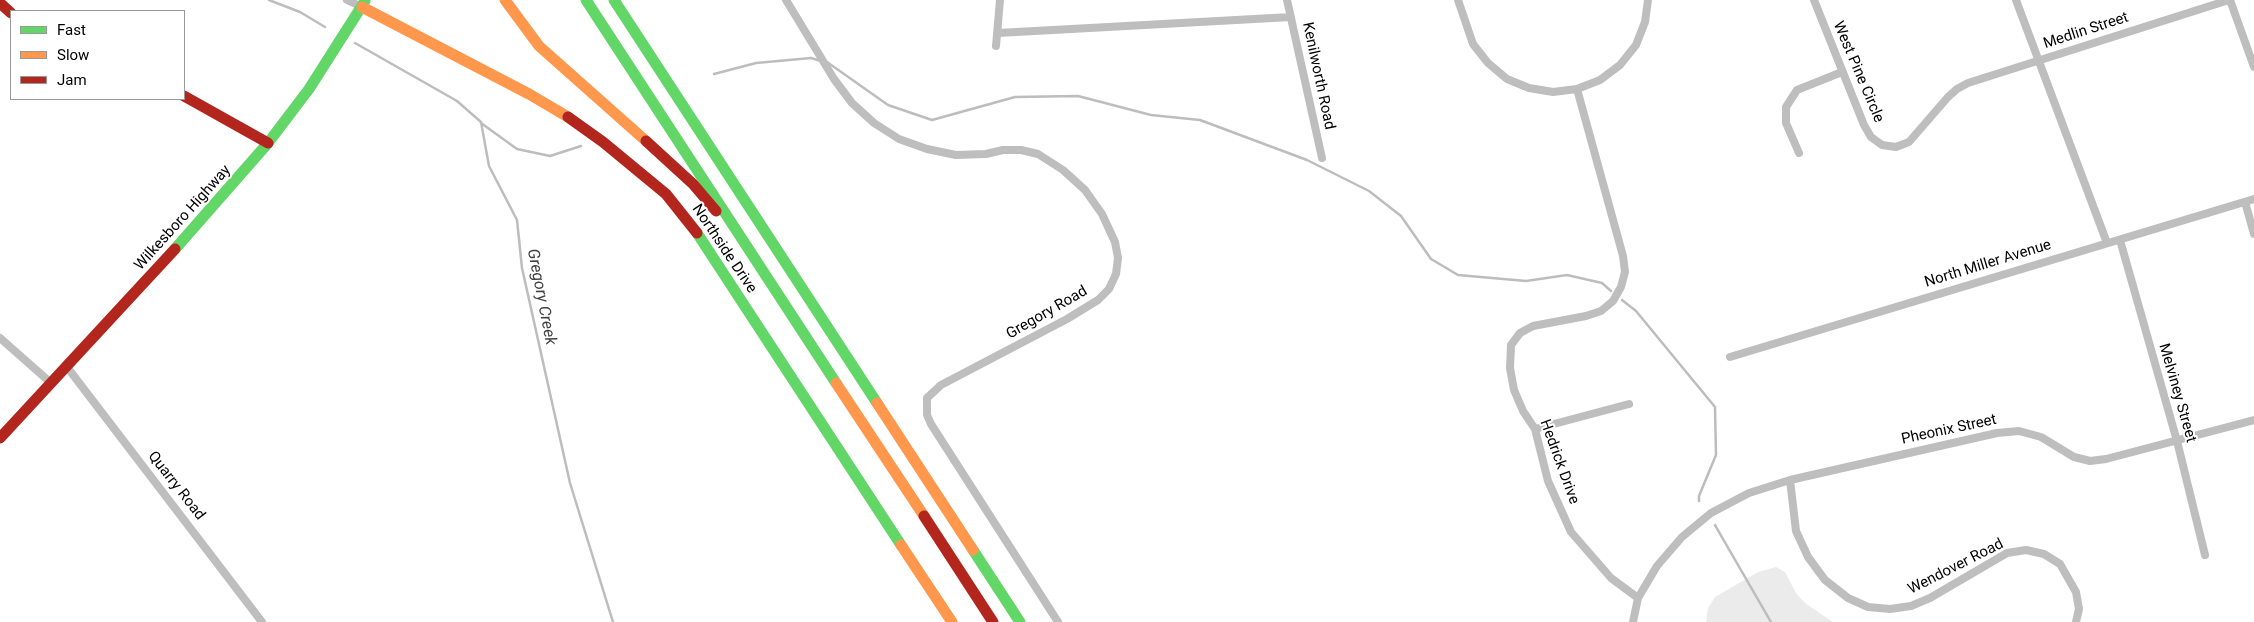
<!DOCTYPE html>
<html>
<head>
<meta charset="utf-8">
<style>
  body { margin:0 }
  #map { position:relative; width:2254px; height:622px; overflow:hidden; background:#fff; font-family:Roboto,sans-serif }
  canvas { display:block }
  .legend { position:absolute; left:10px; top:10px; width:175px; height:90px; box-sizing:border-box; background:#fff; border:1px solid #999; margin:0; padding:6px 9px; list-style:none; font-size:15px; color:#000 }
  .legend li { display:flex; align-items:center; gap:10px; height:25px }
  .legend b { width:25px; border:1px solid #999 }
</style>
</head>
<body>
<div id="map">
<canvas width="2254" height="622"></canvas>
<ul class="legend">
<li><b style="height:6px;background:#63d668"></b>Fast</li>
<li><b style="height:6px;background:#ff974d"></b>Slow</li>
<li><b style="height:6px;background:#b3261e"></b>Jam</li>
</ul>
</div>
<script>
const context = document.querySelector('canvas').getContext('2d');
context.lineJoin = 'round';
function fillPath(path, color) {
  context.fillStyle = color;
  context.fill(path, 'evenodd');
}
function poly(rows) {
  const path = new Path2D();
  for (const r of rows) {
    path.moveTo(r[0], r[1]);
    for (let i = 2; i < r.length; i += 2) path.lineTo(r[i], r[i + 1]);
  }
  return path;
}
function trace(path, color, width, dash) {
  context.strokeStyle = color;
  context.lineWidth = width;
  context.lineCap = dash ? 'butt' : 'round';
  context.setLineDash(dash || []);
  context.stroke(path);
}
function drawText(font, color, halo, rows, align = 'center') {
  context.font = font + ' Roboto,sans-serif';
  context.lineWidth = 4;
  context.setLineDash([]);
  context.textBaseline = 'middle';
  context.strokeStyle = halo;
  context.fillStyle = color;
  for (const [text, x, y, turn = 0] of rows) {
    context.save();
    context.translate(x, y);
    context.rotate((+turn || 0) * Math.PI / 180);
    context.textAlign = isNaN(turn) ? turn : align;
    if (halo) context.strokeText(text, 0, 0);
    context.fillText(text, 0, 0);
    context.restore();
  }
}
const green = poly([
  [1776,567,1785,572,1796,593,1805,603,1833,622,1706,622,1708,608,1715,597,1758,572]
]);
const stream = poly([
  [269,0,300,12,325,27],
  [355,43,457,101,481,122,489,166,517,220,522,268,570,483,613,622],
  [827,62,888,105,932,120,1015,97,1078,96,1151,115,1200,120,1307,160,1369,191,1401,216,1431,259,1458,275,1526,281,1567,275,1602,283,1611,291],
  [714,74,756,63,811,58,821,61],
  [481,123,517,149,550,156,581,146],
  [1622,300,1636,311,1715,407,1716,455,1699,496,1699,501],
  [1715,525,1771,622]
]);
const street = poly([
  [347,0,362,7],
  [786,0,834,79,852,103,874,123,899,139,927,149,956,155,986,154,1003,150,1021,150,1038,154,1063,170,1085,190,1102,214,1115,242,1118,258,1116,274,1109,289,1098,300,1067,319,941,385,927,398,927,415,931,424,1058,622],
  [1287,0,1322,158],
  [1458,0,1473,44,1488,63,1507,79,1529,88,1553,92,1577,89,1600,80,1620,65,1636,45,1645,22,1648,0],
  [1814,0,1864,125,1871,137,1882,145,1896,147,1909,142,1948,97,1957,89,1968,83,2229,0],
  [2016,0,2107,243],
  [2230,0,2254,67],
  [998,33,1291,17],
  [996,46,1000,0],
  [1577,89,1623,256,1625,272,1621,287,1613,301,1601,311,1586,316,1533,326,1520,333,1511,345,1510,368,1514,390,1523,411,1535,429,1548,481,1571,532,1611,578,1638,598],
  [1799,153,1786,123,1786,107,1797,90,1842,72],
  [2245,202,2254,234],
  [2120,240,2177,441,2205,555],
  [0,338,51,383],
  [1730,357,2254,199],
  [67,367,262,622],
  [1535,429,1629,404],
  [1790,480,1796,531,1808,557,1825,580,1848,598,1868,607,1890,609,1911,606,1930,598,2007,553,2026,550,2044,554,2060,564,2076,592,2079,609,2076,622],
  [1633,622,1638,598,1657,566,1682,537,1711,513,1749,493,1790,480,1997,433,2019,431,2041,437,2074,457,2090,461,2106,459,2254,420]
]);
const fast = poly([
  [586,0,836,383],
  [614,0,877,403],
  [697,233,901,545],
  [175,249,268,143,309,89,365,1],
  [973,550,1020,622]
]);
const slow = poly([
  [505,0,539,46,646,141],
  [362,7,529,94,568,117],
  [836,383,924,516],
  [877,403,973,550],
  [901,545,952,622]
]);
const jam = poly([
  [0,3,11,13],
  [184,96,268,143],
  [568,117,603,142,666,194,697,233],
  [646,141,693,184,716,211],
  [0,438,175,249],
  [924,516,993,622]
]);
const streetNames = [
  ["Medlin Street",2086,31,-18],
  ["West Pine Circle",1858,72,67],
  ["Kenilworth Road",1318,76,78],
  ["Wilkesboro Highway",183,218,-48],
  ["Northside Drive",724,249,56],
  ["North Miller Avenue",1988,264,-17],
  ["Gregory Road",1047,313,-30],
  ["Melviney Street",2177,393,74],
  ["Pheonix Street",1949,430,-12],
  ["Hedrick Drive",1559,462,70],
  ["Quarry Road",176,486,52],
  ["Wendover Road",1956,567,-27]
];
const waterNames = [
  ["Gregory Creek",541,297,79]
];
fillPath(green, '#ebebeb');
trace(stream, '#bdbdbd', 2.5);
trace(street, '#bebebe', 8);
trace(fast, '#63d668', 11);
trace(slow, '#ff974d', 11);
trace(jam, '#b3261e', 11);
drawText('15px', '#000', '#fff', streetNames);
drawText('italic 16px', '#424242', '#fff', waterNames);
</script>
</body>
</html>
